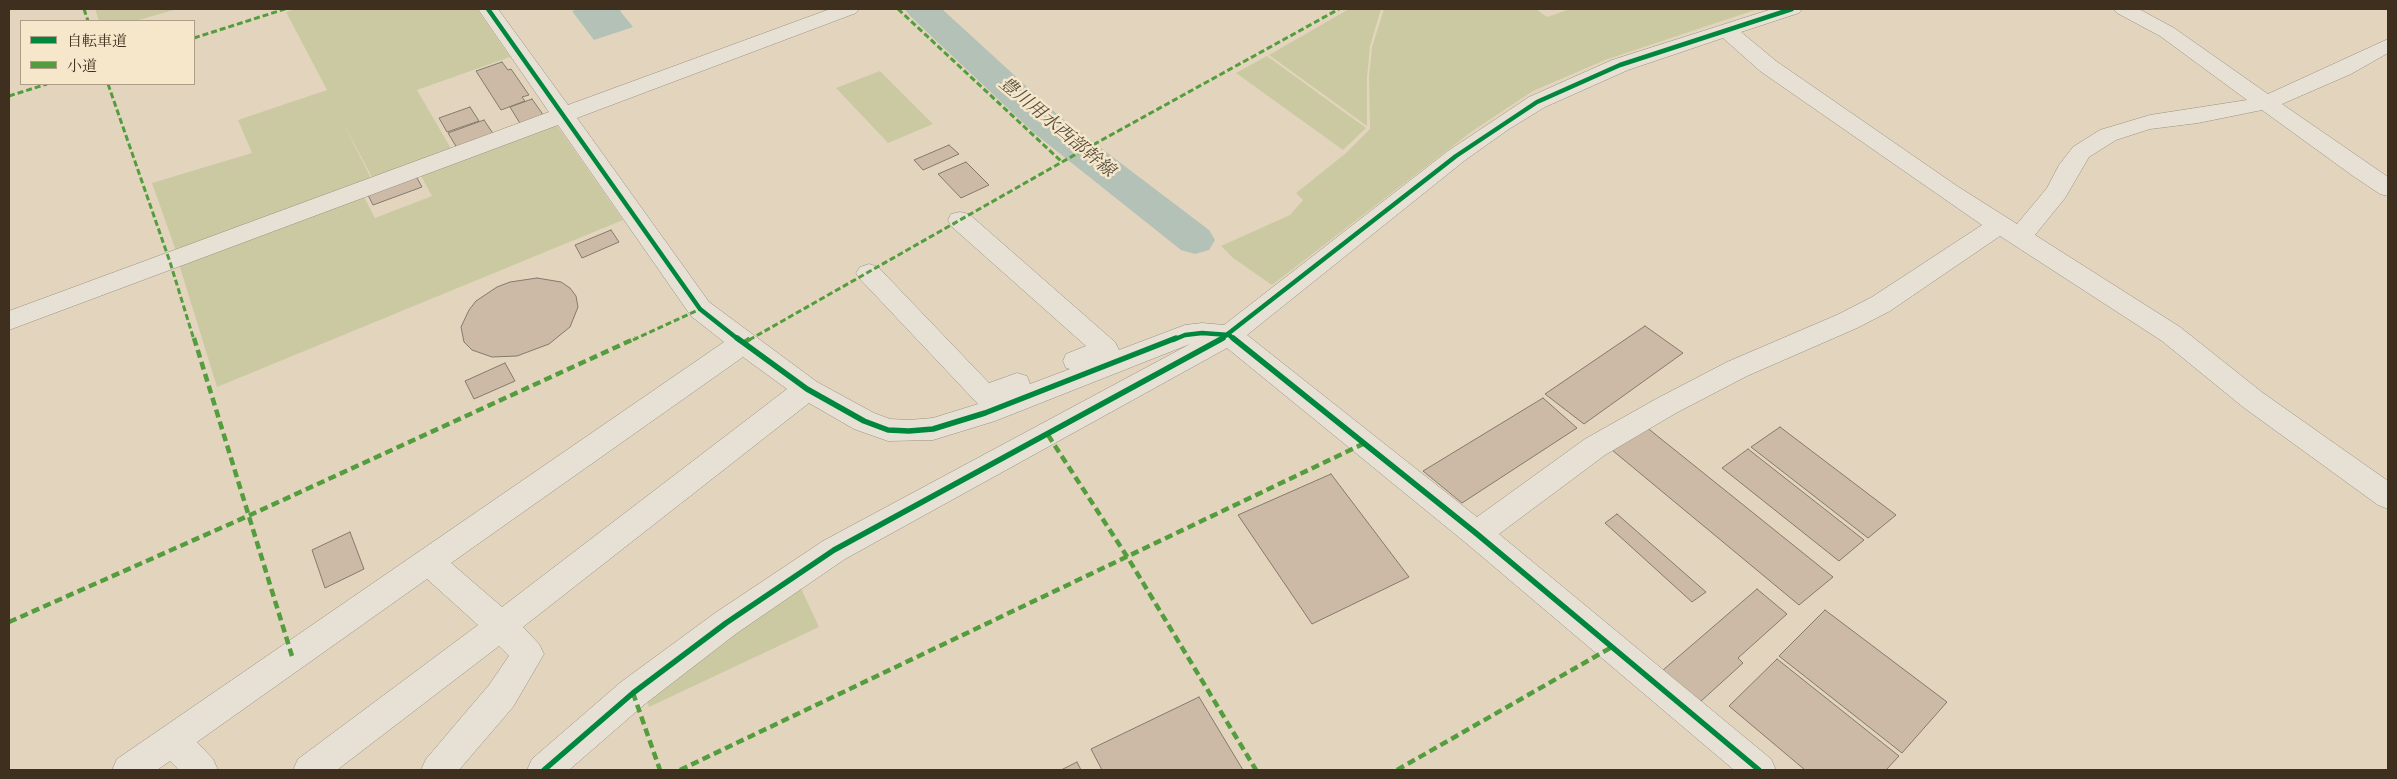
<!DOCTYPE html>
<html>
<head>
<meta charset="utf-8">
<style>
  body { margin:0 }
  #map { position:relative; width:2397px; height:779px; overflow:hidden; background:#e3d5bd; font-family:"IM FELL Double Pica","Noto Serif JP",serif }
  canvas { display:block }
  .frame { position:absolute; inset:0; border:10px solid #3e2f1f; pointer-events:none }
  .legend { position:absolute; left:20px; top:20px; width:175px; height:65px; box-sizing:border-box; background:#f7e7ca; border:1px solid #ad9d86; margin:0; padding:6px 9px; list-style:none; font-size:15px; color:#3e2f1f }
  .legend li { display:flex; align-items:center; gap:10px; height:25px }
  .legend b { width:25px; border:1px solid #ad9d86 }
</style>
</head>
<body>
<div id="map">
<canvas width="2397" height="779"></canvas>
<div class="frame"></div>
<ul class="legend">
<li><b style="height:6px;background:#00873e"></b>自転車道</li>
<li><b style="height:6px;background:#539d3f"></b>小道</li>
</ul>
</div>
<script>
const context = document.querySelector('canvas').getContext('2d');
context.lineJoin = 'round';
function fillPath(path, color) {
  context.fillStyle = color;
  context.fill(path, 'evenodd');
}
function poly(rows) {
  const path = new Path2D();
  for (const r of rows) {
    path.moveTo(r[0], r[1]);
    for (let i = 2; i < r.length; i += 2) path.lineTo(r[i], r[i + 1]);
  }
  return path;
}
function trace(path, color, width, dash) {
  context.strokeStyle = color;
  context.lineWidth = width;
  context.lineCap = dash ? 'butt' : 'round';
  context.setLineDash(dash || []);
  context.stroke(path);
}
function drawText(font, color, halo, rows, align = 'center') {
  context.font = font + ' "IM FELL Double Pica","Noto Serif JP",serif';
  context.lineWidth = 5;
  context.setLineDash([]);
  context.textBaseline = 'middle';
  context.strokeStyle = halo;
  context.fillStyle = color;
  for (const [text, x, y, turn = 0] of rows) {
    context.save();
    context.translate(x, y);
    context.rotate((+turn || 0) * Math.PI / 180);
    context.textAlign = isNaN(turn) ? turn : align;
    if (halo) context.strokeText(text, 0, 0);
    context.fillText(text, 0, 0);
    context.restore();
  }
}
const green = poly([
  [95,9,177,9,135,21,99,21],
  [296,9,477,9,510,57,417,90,453,152,374,181,340,117,373,182,177,254,152,183,252,153,238,120,327,90,286,12],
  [1349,9,1381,9,1370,46,1367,78,1367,126,1269,55],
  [1384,9,1536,9,1547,17,1570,9,1758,9,1605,60,1533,91,1471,132,1272,285,1233,258,1221,246,1290,215,1303,200,1296,193,1346,153,1370,129,1369,77,1372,47],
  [1267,56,1366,128,1343,150,1236,73],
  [880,71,933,124,888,143,836,88],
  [556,124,623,220,217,387,179,264,363,195,375,218,432,196,420,174],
  [800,586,819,627,649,707,647,701,685,668]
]);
const water = poly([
  [580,9,625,9,620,11,633,27,594,40,572,11]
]);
const river = poly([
  [905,9,942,9,1060,117,1209,230,1215,240,1209,250,1195,254,1181,250,1034,133,910,16,905,9]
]);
const building = poly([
  [502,62,508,70,511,69,529,95,522,97,525,101,501,110,476,71,502,62],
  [532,99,544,116,521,125,510,107,532,99],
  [470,107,479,121,447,132,439,118,470,107],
  [484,120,494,135,457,148,448,133,484,120],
  [949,145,959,154,923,170,914,160,949,145],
  [966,162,989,185,961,198,938,174,966,162],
  [416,176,422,187,373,205,368,195,416,176],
  [611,230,619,242,582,258,575,245,611,230],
  [537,278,561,282,570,288,576,296,578,307,570,327,549,344,517,356,492,357,472,350,464,342,461,327,469,310,476,301,497,287,510,282,537,278],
  [1645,326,1683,353,1584,424,1545,394,1645,326],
  [505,363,515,381,474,399,465,381,505,363],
  [1543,398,1577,428,1462,503,1423,471,1543,398],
  [1640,422,1833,577,1799,605,1606,445,1640,422],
  [1780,427,1896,515,1868,538,1751,447,1780,427],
  [1748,449,1864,540,1839,561,1722,468,1748,449],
  [1331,474,1409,577,1312,624,1238,515,1331,474],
  [1617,514,1706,592,1692,602,1605,523,1617,514],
  [350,532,364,569,325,588,312,550,350,532],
  [1757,589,1787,614,1738,658,1743,663,1700,702,1663,670,1757,589],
  [1825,610,1947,702,1902,753,1779,656,1825,610],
  [1777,659,1899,756,1886,770,1805,770,1729,706,1777,659],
  [1199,697,1243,770,1102,770,1091,749,1199,697],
  [1077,762,1081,770,1061,770,1077,762]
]);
const minor = poly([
  [478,9,498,9,568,105,830,9,859,9,856,13,577,118,709,302,817,382,874,413,890,419,909,420,933,418,978,404,860,279,856,273,860,267,869,264,878,267,989,383,1017,373,1027,376,1030,384,1070,369,1066,368,1063,361,1066,354,1086,346,951,226,948,220,951,214,960,212,969,214,1115,342,1119,350,1185,325,1202,323,1224,325,1448,151,1529,97,1612,60,1772,9,1802,9,1799,13,1741,32,1776,61,1957,186,2017,224,2047,188,2059,165,2073,147,2100,130,2150,115,2247,100,2160,36,2117,13,2114,9,2139,9,2174,28,2268,94,2388,39,2388,53,2351,74,2282,104,2388,177,2388,196,2380,194,2353,176,2262,110,2198,123,2150,129,2116,140,2089,157,2065,198,2035,235,2180,327,2263,393,2388,481,2388,509,2378,505,2243,407,2162,341,2000,236,1890,311,1857,328,1747,376,1676,413,1605,455,1499,534,1771,759,1776,770,1734,770,1466,543,1227,348,845,559,737,633,645,704,569,770,527,770,532,759,621,682,715,613,823,541,1190,344,995,421,933,440,888,441,854,429,809,403,523,627,539,644,544,654,513,707,459,770,421,770,426,759,489,685,509,656,499,646,337,770,293,770,298,759,478,625,427,579,197,742,213,759,218,770,179,770,170,761,157,770,112,770,117,759,724,342,691,316,558,125,9,330,9,311,549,112,478,9],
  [1723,38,1760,71,1982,225,1872,297,1839,314,1727,362,1656,399,1585,439,1477,517,1247,335,1464,161,1509,129,1545,107,1628,70,1723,38],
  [743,357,787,389,502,607,451,563,743,357]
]);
const quietFar1 = poly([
  [84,9,88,21],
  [898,9,1062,162],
  [194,38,285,9],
  [108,84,170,262,194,340],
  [9,96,47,84],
  [633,340,700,309],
  [749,340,1062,162,1339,9]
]);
const quiet = poly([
  [194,338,292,656],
  [743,343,751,338],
  [1048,435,1128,558,1256,770],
  [9,622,248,516,636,338],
  [633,693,660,770],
  [680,770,1365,443],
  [1397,770,1612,647]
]);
const cyclewayFar1 = poly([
  [488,9,700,309,739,340],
  [1173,340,1185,335,1202,333,1229,335,1235,340],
  [1220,340,1456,156,1537,102,1620,65,1792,9]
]);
const cycleway = poly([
  [737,338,807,389,864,421,888,430,909,431,933,429,985,413,1176,338],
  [1233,338,1477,534,1759,770],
  [544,770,633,693,726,623,834,550,1223,338]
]);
const waterNames = [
  ["豊川用水西部幹線",1056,128,40]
];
fillPath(green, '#cbc9a2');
fillPath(water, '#b3c1b7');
fillPath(river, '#b3c1b7');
fillPath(building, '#ccbaa6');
trace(building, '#837a6c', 1);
trace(minor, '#9a9081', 1);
fillPath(minor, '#e7e1d5');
trace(quietFar1, '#539d3f', 3, [6, 3]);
trace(quiet, '#539d3f', 4.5, [8, 4.5]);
trace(cyclewayFar1, '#00873e', 4.5);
trace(cycleway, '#00873e', 5.5);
drawText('italic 18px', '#514a3d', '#f7e7ca', waterNames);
</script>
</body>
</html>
